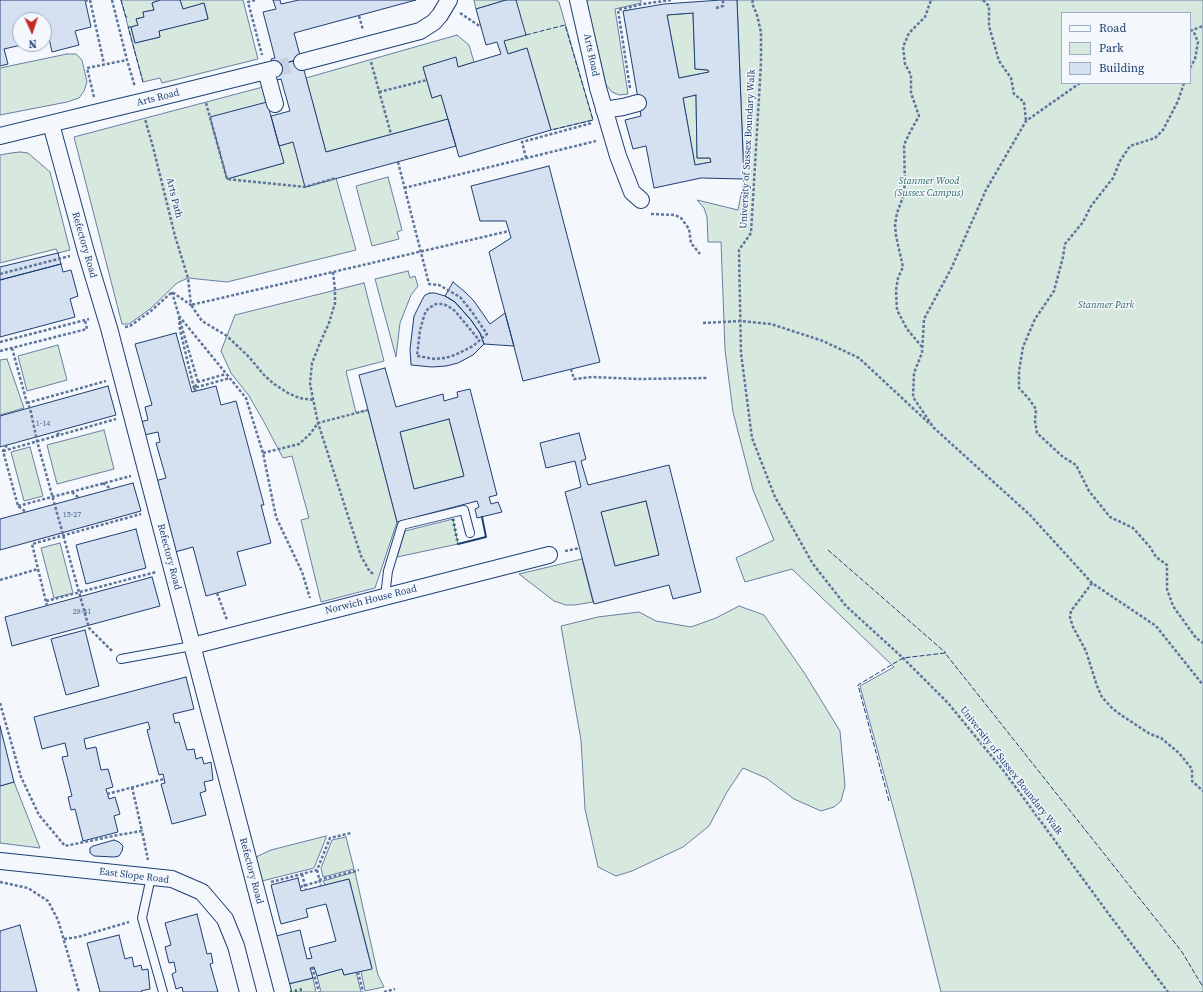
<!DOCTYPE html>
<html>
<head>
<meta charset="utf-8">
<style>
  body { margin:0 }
  #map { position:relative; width:1203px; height:992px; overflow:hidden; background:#f4f7fb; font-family:"Source Serif 4",serif }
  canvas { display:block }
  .legend { position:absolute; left:1061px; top:12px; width:130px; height:72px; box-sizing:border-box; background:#f4f7fb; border:1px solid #9eadc5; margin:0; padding:5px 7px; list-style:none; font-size:12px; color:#1d3f73 }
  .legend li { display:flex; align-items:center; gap:8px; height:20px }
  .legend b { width:20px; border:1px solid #9eadc5 }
  .north { position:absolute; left:12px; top:12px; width:40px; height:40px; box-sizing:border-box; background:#f4f7fb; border:1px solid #9eadc5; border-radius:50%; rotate:177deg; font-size:11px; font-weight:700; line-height:16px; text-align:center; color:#1d3f73 }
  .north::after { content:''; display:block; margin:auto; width:14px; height:18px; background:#c62828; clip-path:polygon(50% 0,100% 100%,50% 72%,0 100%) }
</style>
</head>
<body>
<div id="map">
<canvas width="1203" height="992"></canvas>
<ul class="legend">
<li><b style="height:5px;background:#f4f7fb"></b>Road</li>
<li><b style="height:11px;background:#d7e8df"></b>Park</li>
<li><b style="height:11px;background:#d5e0f0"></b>Building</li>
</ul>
<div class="north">N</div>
</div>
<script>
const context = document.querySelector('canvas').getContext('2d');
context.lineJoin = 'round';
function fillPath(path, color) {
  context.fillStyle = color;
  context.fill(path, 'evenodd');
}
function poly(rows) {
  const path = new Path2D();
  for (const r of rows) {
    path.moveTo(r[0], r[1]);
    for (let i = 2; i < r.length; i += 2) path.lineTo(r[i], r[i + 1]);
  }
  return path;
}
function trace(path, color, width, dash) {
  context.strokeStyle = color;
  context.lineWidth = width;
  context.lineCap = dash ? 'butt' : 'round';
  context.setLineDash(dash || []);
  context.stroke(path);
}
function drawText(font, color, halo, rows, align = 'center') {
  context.font = font + ' "Source Serif 4",serif';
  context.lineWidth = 3;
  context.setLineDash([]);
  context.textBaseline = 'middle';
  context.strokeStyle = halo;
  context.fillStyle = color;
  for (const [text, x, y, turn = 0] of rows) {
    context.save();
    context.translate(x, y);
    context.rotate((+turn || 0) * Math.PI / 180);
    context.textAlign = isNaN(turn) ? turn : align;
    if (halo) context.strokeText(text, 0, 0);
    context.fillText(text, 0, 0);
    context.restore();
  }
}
const green = poly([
  [121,0,160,0,152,3,154,10,143,12,144,17,136,19,138,25,131,27,135,43,160,37,159,31,208,18,204,3,183,9,180,0,243,0,258,59,162,83,160,78,143,82,121,0],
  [474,0,506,0,476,9,474,0],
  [516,0,556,0,559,2,593,120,551,130,527,48,508,54,504,41,516,0],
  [587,0,641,0,641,3,615,9,628,94,619,95,612,92,606,85,588,8,587,0],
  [737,0,1203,0,1203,992,941,992,911,873,860,686,894,667,792,569,745,582,736,558,774,540,753,490,733,412,725,350,721,242,708,242,707,217,704,208,697,200,738,210,744,179,737,0],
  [1062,13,1190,13,1190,83,1062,83,1062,13],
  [693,13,695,69,708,70,709,72,679,78,667,15,693,13],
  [457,35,469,45,474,62,458,67,455,58,423,67,432,98,441,95,448,119,326,152,306,78,457,35],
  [67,54,76,54,82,60,87,82,84,91,79,98,67,102,0,115,0,68,67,54],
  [263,87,267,102,227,179,284,163,279,146,293,142,336,178,356,250,227,282,188,278,177,283,150,309,129,324,122,324,74,137,263,87],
  [696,95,697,158,710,158,711,162,695,165,683,98,696,95],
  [20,152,28,153,50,172,70,250,58,253,56,249,0,263,0,155,11,153,20,152],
  [388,177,402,230,397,232,399,239,372,246,356,186,388,177],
  [408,271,410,278,415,276,418,286,411,295,400,323,396,357,375,279,408,271],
  [364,283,384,361,346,371,356,413,368,410,397,522,375,588,321,602,301,520,309,518,292,456,283,458,264,422,249,396,231,373,221,351,235,315,364,283],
  [58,345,67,380,27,391,18,356,58,345],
  [7,359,24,408,0,415,0,360,7,359],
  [449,419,464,476,414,489,400,432,449,419],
  [104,430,114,469,57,484,47,445,104,430],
  [30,447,43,496,24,501,11,452,30,447],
  [646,501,659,555,615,566,601,512,646,501],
  [453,519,458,544,397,557,405,531,453,519],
  [60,543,73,593,54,598,41,548,60,543],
  [582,559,593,602,575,605,566,605,554,601,519,574,582,559],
  [739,606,764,615,805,674,840,731,845,786,841,801,834,807,821,811,794,799,766,778,743,768,727,792,709,826,683,847,632,871,616,876,598,867,585,809,581,740,561,626,598,617,639,612,656,621,691,627,716,618,739,606],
  [14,782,40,848,0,843,0,786,14,782],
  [326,836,326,838,314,868,258,882,256,859,258,856,271,850,326,836],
  [346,837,354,869,323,877,321,868,332,840,346,837],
  [355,872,378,975,384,987,365,991,361,971,372,968,349,879,325,885,323,881,355,872],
  [342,969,344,975,356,972,361,992,321,992,317,976,342,969],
  [313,978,316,992,288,992,289,984,313,978]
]);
const building = poly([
  [0,0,85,0,91,27,75,31,79,45,52,52,49,38,44,40,44,20,20,20,20,44,26,44,4,49,8,64,0,66,0,0],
  [160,0,180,0,183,9,204,3,208,19,159,31,160,37,135,43,131,27,138,25,136,19,144,17,143,12,154,10,152,3,160,0],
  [273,0,280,0,281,4,299,0,416,0,294,33,301,59,273,66,271,59,275,58,263,12,276,9,273,0],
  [506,0,516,0,526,35,504,41,508,54,527,48,551,130,459,157,441,95,432,98,423,67,456,57,458,67,501,54,497,42,486,45,476,9,506,0],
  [721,0,737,0,744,179,701,178,654,188,646,146,633,149,625,120,641,116,623,11,664,4,721,0],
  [693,13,695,69,708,70,709,72,679,78,667,15,693,13],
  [696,95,697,158,710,158,711,162,695,165,683,98,696,95],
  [301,59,326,152,448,119,456,146,305,187,293,142,279,146,271,116,290,111,281,79,277,80,273,66,301,59],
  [267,102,284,163,227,179,210,117,267,102],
  [549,166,600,362,523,381,489,252,511,238,506,221,480,221,471,186,549,166],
  [58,253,61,264,0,280,0,267,58,253],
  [61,264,63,272,71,270,78,296,70,299,75,317,0,337,0,280,61,264],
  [453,282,465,292,474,301,490,324,505,313,514,346,484,344,480,333,471,320,455,302,445,296,453,282],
  [430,293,435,293,445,296,455,302,471,320,480,333,484,344,473,355,458,363,446,366,432,367,411,365,410,349,414,316,422,300,425,295,430,293],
  [176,333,192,392,216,386,221,405,236,401,264,505,261,505,271,543,237,552,246,585,206,596,193,547,175,552,155,481,166,478,156,443,160,442,158,432,144,435,140,422,148,420,145,407,152,405,135,344,176,333],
  [385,368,396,407,443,394,444,401,458,397,457,392,470,389,497,495,489,497,491,504,498,502,502,512,477,518,475,509,479,507,477,501,397,522,359,375,385,368],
  [449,419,464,476,414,489,400,432,449,419],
  [108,386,116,415,0,447,0,416,108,386],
  [579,433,586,459,581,461,588,485,669,465,701,592,673,599,669,585,594,604,565,492,581,487,575,461,546,468,540,443,579,433],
  [646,501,659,555,615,566,601,512,646,501],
  [133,483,141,511,0,550,0,519,133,483],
  [136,529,146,568,86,584,76,545,136,529],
  [152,577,160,606,12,646,5,617,152,577],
  [85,630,99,686,66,695,51,639,85,630],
  [186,677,194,709,173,714,175,723,179,722,187,750,194,749,196,759,202,757,204,764,211,762,213,780,204,782,206,791,200,793,206,815,172,824,161,784,165,783,163,774,159,775,147,730,150,729,148,722,84,739,86,749,96,747,101,770,108,769,113,787,106,789,109,799,115,797,120,814,114,816,118,832,83,841,75,809,71,810,68,797,72,796,62,757,68,756,65,743,42,749,34,717,186,677],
  [0,726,14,782,0,786,0,726],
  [114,840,119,842,123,846,122,851,119,856,114,857,94,856,90,853,90,848,93,846,114,840],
  [298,878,301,891,349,879,372,969,344,975,342,969,317,976,314,967,310,968,313,978,288,984,287,977,276,936,300,930,307,959,312,958,309,948,336,941,326,904,306,909,308,917,281,924,271,885,298,878],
  [197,914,207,954,211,953,213,963,210,964,218,992,183,992,182,987,176,989,172,974,176,972,174,962,169,963,165,947,171,945,165,923,197,914],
  [20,925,37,992,0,992,0,931,20,925],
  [119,935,125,959,132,957,134,967,141,965,142,970,148,969,150,989,141,991,142,992,100,992,87,943,119,935]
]);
const minorTunnel = poly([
  [274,69,302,62]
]);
const path = poly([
  [90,0,104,64],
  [112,0,127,60,135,87],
  [255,0,248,2,262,55],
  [753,0,752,3,757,15,761,32,761,63,751,233,739,250,741,353,752,438,775,497,813,564,846,606,903,658,948,703,1003,770,1108,913,1168,992],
  [983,0,989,6,989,26,999,61,1011,78,1014,94,1024,102,1026,121],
  [85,1,88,0],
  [716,8,723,6,723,0],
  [460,13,481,27],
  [359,16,363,30],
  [1190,31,1203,26],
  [371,62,391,134],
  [1190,68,1195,59,1198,42,1193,30],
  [1080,83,1026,121,986,190,951,269,924,319,922,353,914,373,913,397,934,428,1030,515,1092,583,1156,626,1203,685],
  [1184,83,1178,101,1163,130,1155,138,1130,146,1120,161,1113,178,1091,206,1083,222,1065,244,1063,257,1054,291,1035,319,1023,347,1019,371,1019,388,1029,399,1036,409,1035,421,1037,433,1063,457,1076,465,1089,491,1110,517,1133,528,1150,547,1156,557,1167,565,1167,589,1173,606,1196,638,1203,643],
  [630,88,618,10,643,4,671,0],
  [379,92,427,80],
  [94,97,87,68,127,60],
  [206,103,227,179,305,187,336,178],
  [526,158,522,142,592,123],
  [398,162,429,284,439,285,460,297,472,312,487,334,473,346,455,355,445,358,435,359,417,356,420,330,424,316,426,311,429,308,436,304,443,304,448,306,455,311,479,340],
  [404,188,596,141],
  [651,214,675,215,681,218,689,229,691,243,700,254],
  [333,272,335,290,335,303,329,323,320,343,312,363,310,384,318,423,361,556,370,572,374,574],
  [0,274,70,256],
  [172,292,179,316,246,398,263,453,276,517,302,572,310,598],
  [179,317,180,330,194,388,230,378],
  [180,321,198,382],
  [703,323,741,321,771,324,823,341,859,358,931,425],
  [125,327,130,326,151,311,172,292,191,305,188,278,175,236,153,147,145,119],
  [0,342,89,319],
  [922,347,907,329,897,310,896,290,898,278,903,267,896,236,895,225,897,213,903,197,905,183,904,145,909,134,919,116,911,93,911,75,905,64,903,47,909,33,925,17,931,0],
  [12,348,27,403,30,408,37,441,89,628,112,651],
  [0,351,87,329,85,320],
  [571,369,574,379,592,377,639,379,708,378],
  [196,391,194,388,198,382,226,374],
  [313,400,299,398,288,393,274,384,264,375,249,357,227,336,202,321,191,305,509,231],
  [27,403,106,381],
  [57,435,61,431],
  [7,445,3,451,18,506,26,512],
  [3,451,116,419],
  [263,453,299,444,310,434,318,423,368,410],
  [103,483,111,489],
  [72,492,79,498],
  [18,506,131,476],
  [565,551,580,548],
  [0,580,38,569],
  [1092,583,1071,611,1070,617,1073,627,1086,651,1097,686,1102,697,1112,708,1121,715,1150,734,1161,738,1179,753,1192,769,1192,781,1203,791],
  [217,593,227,620],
  [46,601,156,572],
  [47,606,32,544,141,514],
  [0,703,21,777,39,815,65,846,118,835,142,831,148,860],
  [132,787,142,831],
  [107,794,164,779],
  [317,870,321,886],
  [302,874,306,890],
  [319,880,359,870],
  [0,882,28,888,48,901,58,920,79,992],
  [271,882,317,870,330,838,351,833],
  [300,887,320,881],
  [64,939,78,937,129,922],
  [312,967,319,992],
  [358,972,363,992],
  [384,992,395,989]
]);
const service = poly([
  [385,596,388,571,402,525,464,510,470,533],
  [121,659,192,646],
  [151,877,142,918,163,992]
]);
const minor = poly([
  [578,0,598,88,618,156,632,192,641,200],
  [302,62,420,31,434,22,440,15,449,0],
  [266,71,275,104],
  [157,98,274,69],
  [604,110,623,107,638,103],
  [51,124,86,252,109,328,283,992],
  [0,136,119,107],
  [192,646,549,555],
  [0,861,172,879,202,892,225,919,236,946,248,992]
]);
const minorBridge = poly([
  [119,107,157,98]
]);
const hedge = poly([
  [453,519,458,544],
  [290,992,304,989]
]);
const fence = poly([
  [121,0,126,17,128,17],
  [131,27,128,27,143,82],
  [526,35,565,25,593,120,551,130],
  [828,550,946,653],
  [889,801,858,685,903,658,945,653,1182,952,1203,987]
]);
const wall = poly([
  [458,544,486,537,482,517]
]);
const numberNames = [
  ["1-14",43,424],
  ["15-27",72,515],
  ["28-41",82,612]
];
const streetNames = [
  ["Arts Road",591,55,78],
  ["Arts Road",158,98,-14],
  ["University of Sussex Boundary Walk",748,149,-87],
  ["Arts Path",174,198,76],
  ["Refectory Road",84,245,74],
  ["Refectory Road",169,557,75],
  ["Norwich House Road",371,600,-14],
  ["University of Sussex Boundary Walk",1011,771,52],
  ["Refectory Road",251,871,75],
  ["East Slope Road",134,876,7]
];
const parkNames = [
  ["Stanmer Wood",929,181],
  ["(Sussex Campus)",929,193],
  ["Stanmer Park",1106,305]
];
fillPath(green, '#d7e8df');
trace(green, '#687fa3', 1);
fillPath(building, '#d5e0f0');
trace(building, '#1d3f73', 1);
trace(minorTunnel, '#c9d2e0', 16, [16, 8]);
trace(service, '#1d3f73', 10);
trace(minor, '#1d3f73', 18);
trace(path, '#5e769c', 2.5, [3, 2]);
trace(service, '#f4f7fb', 8);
trace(minor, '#f4f7fb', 16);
trace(minorBridge, '#1d3f73', 18, []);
trace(minorBridge, '#f4f7fb', 16);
trace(hedge, '#2c6c60', 3, [2, 3]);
trace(fence, '#1d3f73', 1, [5, 2]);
trace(wall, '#1d3f73', 2);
drawText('8px', '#4b6792', null, numberNames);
drawText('10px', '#1d3f73', '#f4f7fb', streetNames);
drawText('italic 10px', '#2c6c60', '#f4f7fb', parkNames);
</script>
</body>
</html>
